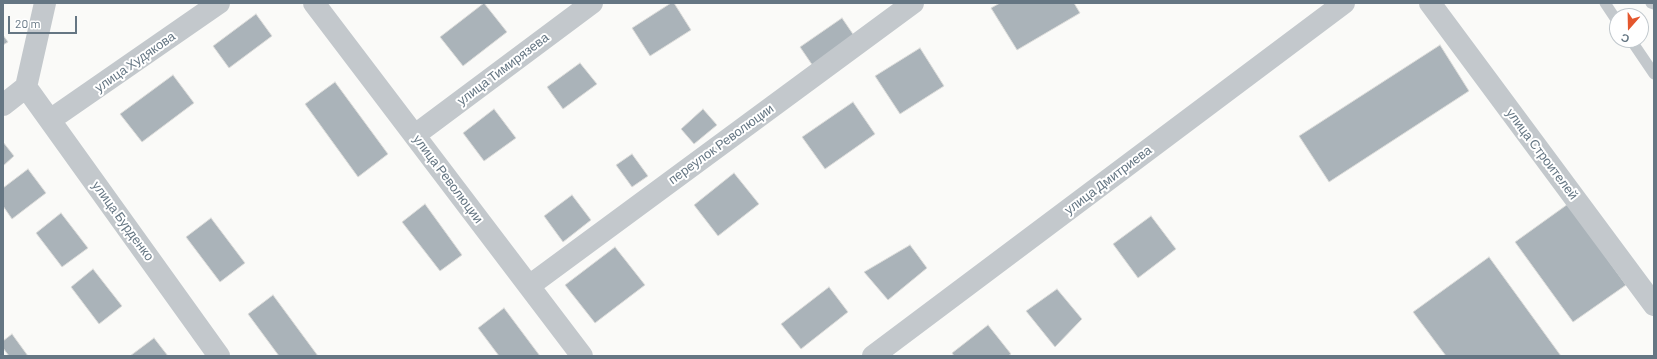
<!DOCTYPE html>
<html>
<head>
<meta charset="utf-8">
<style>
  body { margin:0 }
  #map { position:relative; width:1657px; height:359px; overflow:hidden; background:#fafaf8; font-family:Barlow,sans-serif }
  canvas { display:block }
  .frame { position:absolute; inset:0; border:4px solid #657683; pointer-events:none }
  .north { position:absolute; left:1609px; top:8px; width:40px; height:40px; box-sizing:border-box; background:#fff; border:1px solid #c1c8cd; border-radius:50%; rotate:200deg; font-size:11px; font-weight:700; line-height:16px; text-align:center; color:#657683 }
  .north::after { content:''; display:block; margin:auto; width:14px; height:18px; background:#e4572e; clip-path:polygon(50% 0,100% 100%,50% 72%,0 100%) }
  .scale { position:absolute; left:8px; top:16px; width:69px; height:18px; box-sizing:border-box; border:2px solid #657683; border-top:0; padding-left:5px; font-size:12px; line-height:14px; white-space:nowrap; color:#657683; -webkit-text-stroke:3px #fff; paint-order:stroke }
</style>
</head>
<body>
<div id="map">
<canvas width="1657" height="359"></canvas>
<div class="frame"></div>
<div class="north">С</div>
<div class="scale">20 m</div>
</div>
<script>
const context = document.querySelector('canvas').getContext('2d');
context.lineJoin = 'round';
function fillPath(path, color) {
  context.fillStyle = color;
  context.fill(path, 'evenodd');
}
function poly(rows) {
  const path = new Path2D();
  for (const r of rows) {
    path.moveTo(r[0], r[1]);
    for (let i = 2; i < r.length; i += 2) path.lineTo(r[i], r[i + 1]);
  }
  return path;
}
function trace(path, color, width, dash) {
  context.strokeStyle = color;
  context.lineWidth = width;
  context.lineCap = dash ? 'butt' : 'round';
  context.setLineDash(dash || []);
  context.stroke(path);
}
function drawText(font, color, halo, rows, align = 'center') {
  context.font = font + ' Barlow,sans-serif';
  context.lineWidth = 4;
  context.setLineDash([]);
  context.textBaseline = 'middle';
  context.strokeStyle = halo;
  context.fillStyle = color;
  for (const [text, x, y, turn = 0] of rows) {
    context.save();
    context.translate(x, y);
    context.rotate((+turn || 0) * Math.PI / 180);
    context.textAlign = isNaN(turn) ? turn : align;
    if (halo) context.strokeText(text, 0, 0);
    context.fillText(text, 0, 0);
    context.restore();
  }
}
const building = poly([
  [484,3,507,32,463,66,440,37,484,3],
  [671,3,674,3,691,30,650,56,632,28,671,3],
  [1000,3,1074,3,1080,13,1017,50,991,8,1000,3],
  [256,14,272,36,229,68,213,46,256,14],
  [842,18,857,40,815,69,800,47,842,18],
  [3,35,8,42,3,45,3,35],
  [1440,45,1469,91,1329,182,1299,136,1440,45],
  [920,48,944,86,900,114,875,76,920,48],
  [580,63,597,84,563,109,547,87,580,63],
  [173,75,194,103,142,142,120,114,173,75],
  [335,82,388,154,358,177,305,104,335,82],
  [853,102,875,134,825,169,802,137,853,102],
  [494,109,516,138,484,161,463,133,494,109],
  [703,109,717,125,694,144,681,129,703,109],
  [3,142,14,156,3,166,3,142],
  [632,154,648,176,632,187,616,165,632,154],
  [28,169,46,193,12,219,3,206,3,188,28,169],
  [734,173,759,204,718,236,694,205,734,173],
  [572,195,591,220,563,242,544,216,572,195],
  [425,204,462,255,440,271,402,222,425,204],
  [1568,204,1626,285,1573,322,1515,242,1568,204],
  [61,213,88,248,62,267,36,233,61,213],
  [1151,216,1176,249,1138,278,1113,244,1151,216],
  [211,218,245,263,220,282,186,237,211,218],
  [910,245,927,268,888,300,864,272,910,245],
  [615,247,645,285,595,323,565,285,615,247],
  [1489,257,1561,356,1446,356,1413,312,1489,257],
  [93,269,122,306,99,324,71,287,93,269],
  [829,287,848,312,801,349,781,324,829,287],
  [1057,289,1082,319,1055,347,1026,311,1057,289],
  [273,295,318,356,279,356,248,314,273,295],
  [504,308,540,356,499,356,478,328,504,308],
  [988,325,1011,354,1008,356,954,356,952,353,988,325],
  [12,334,28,356,9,356,3,348,3,341,12,334],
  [154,338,168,356,130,356,154,338]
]);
const service = poly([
  [1605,3,1617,21],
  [1651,3,1654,4],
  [1631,40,1654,74]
]);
const minor = poly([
  [314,3,582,356],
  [1430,3,1654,305],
  [26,87,219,356],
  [3,105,26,87,45,3],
  [50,120,219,3],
  [415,135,592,3],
  [529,286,913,3],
  [873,356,1344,3]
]);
const streetNames = [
  ["улица Худякова",135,62,-35],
  ["улица Тимирязева",503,69,-37],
  ["переулок Революции",721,144,-36],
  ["улица Строителей",1542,154,53],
  ["улица Революции",448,179,53],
  ["улица Дмитриева",1108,180,-37],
  ["улица Бурденко",123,221,54]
];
fillPath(building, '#aab3b9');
trace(building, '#dcdcda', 1);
trace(service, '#c3c8cc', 11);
trace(minor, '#c3c8cc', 22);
drawText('13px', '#657683', '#fff', streetNames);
</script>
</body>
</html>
